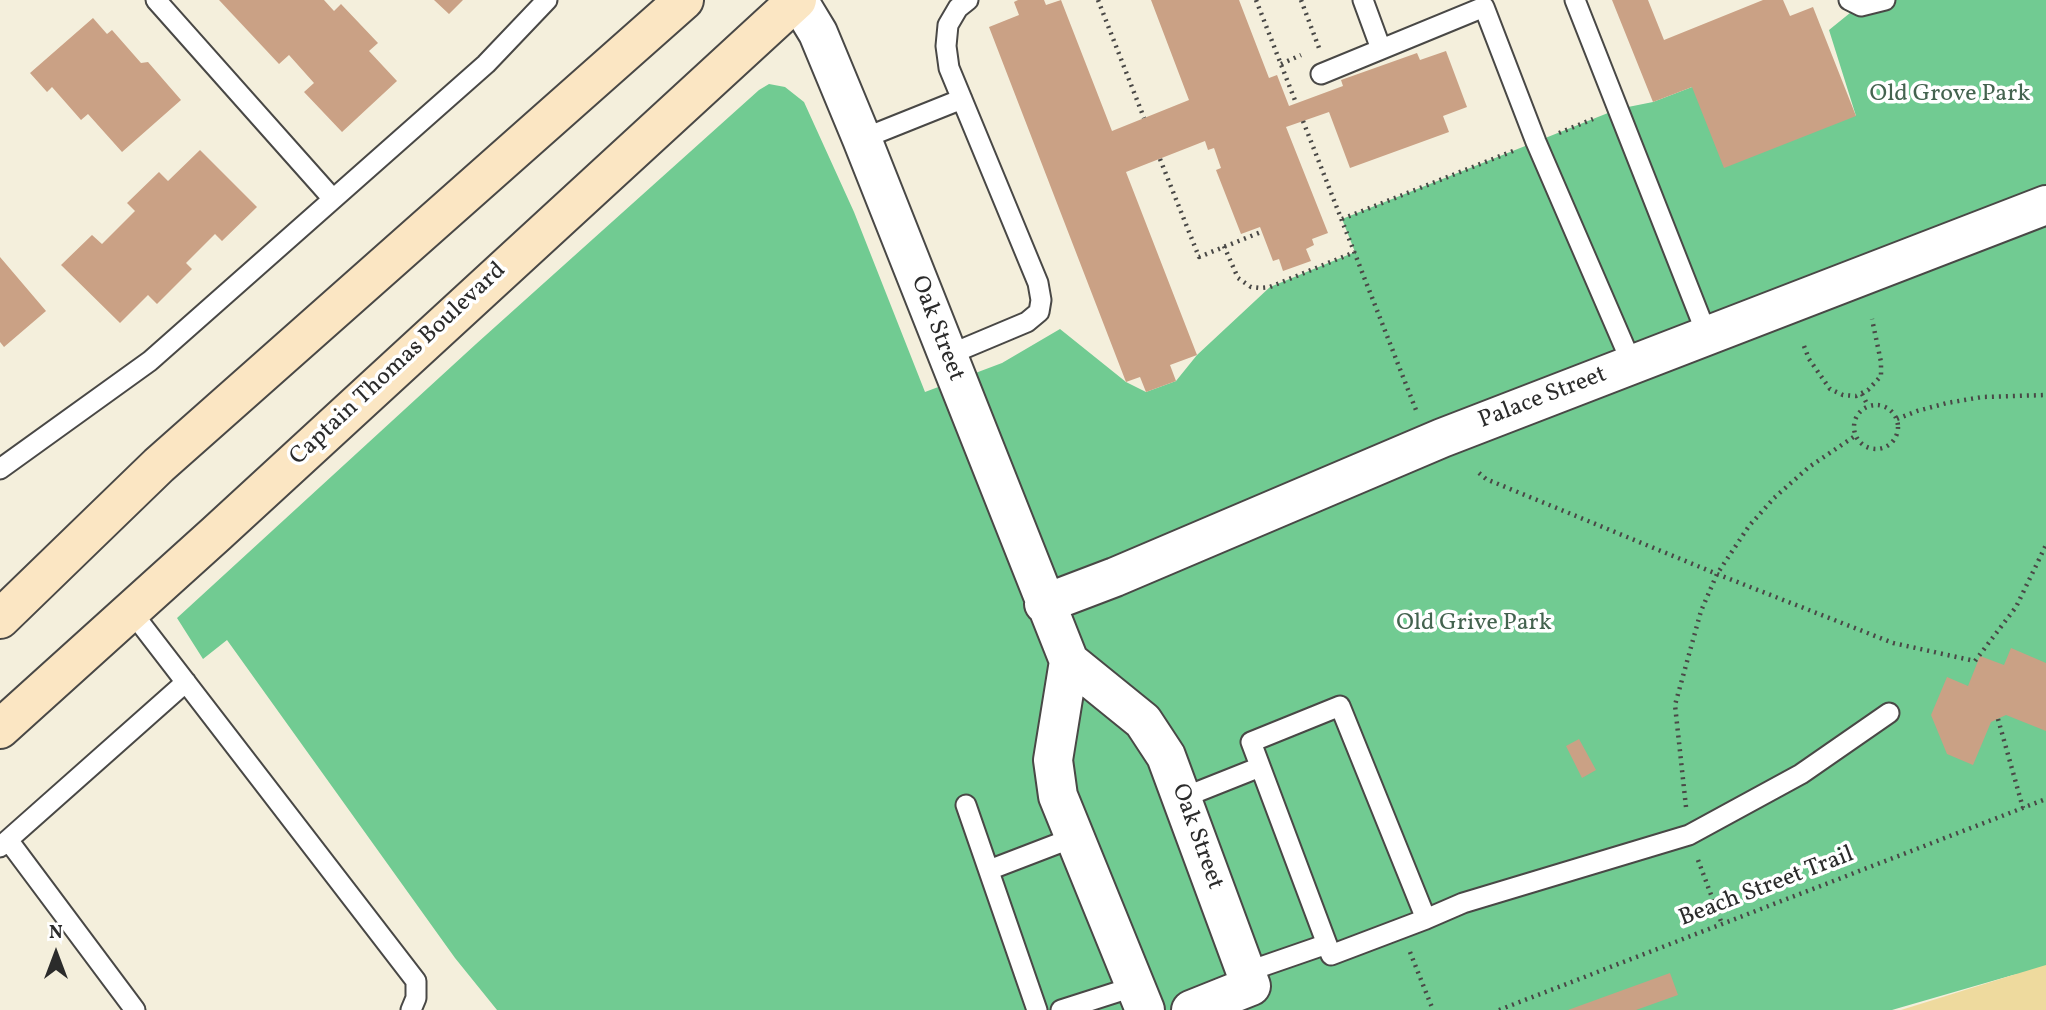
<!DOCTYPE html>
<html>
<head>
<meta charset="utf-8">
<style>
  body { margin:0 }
  #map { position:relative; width:2046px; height:1010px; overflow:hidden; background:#f4efdc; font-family:Vollkorn,serif }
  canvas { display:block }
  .north { position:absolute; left:21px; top:919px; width:70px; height:70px; -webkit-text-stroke:5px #fff; paint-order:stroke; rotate:0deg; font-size:19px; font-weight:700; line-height:28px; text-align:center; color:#2b2b2b }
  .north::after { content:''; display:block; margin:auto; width:24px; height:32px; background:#2b2b2b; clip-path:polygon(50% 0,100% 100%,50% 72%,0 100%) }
</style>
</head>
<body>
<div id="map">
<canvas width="2046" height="1010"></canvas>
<div class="north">N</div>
</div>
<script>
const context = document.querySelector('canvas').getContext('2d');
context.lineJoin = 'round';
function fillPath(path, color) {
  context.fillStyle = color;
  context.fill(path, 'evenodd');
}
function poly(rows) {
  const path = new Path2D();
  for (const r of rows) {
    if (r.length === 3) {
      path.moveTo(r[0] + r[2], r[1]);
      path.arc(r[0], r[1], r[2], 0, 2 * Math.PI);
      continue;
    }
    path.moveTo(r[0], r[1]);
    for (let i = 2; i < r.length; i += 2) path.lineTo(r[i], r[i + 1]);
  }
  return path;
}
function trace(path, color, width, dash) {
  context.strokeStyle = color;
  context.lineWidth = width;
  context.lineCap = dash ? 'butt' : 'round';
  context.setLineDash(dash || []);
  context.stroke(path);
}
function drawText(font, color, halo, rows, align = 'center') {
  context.font = font + ' Vollkorn,serif';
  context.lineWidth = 7;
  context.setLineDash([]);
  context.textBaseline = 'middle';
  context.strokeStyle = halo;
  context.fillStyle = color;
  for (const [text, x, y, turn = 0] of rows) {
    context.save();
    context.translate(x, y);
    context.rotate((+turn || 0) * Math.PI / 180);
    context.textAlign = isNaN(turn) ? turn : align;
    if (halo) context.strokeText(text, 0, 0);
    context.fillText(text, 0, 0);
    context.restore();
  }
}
const green = poly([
  [1866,0,2046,0,2046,970,2013,975,1892,1010,497,1010,455,958,227,640,203,659,177,618,476,344,759,90,769,84,785,87,804,102,854,212,925,392,1002,363,1060,329,1126,382,1146,392,1176,381,1197,355,1270,287,1355,252,1342,219,1618,109,1653,102,1692,87,1856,116,1829,30]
]);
const sand = poly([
  [2046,965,2046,1010,1901,1010,2013,975]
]);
const building = poly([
  [219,0,324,0,334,11,341,4,378,43,369,51,397,81,342,132,304,92,314,83,289,55,279,64],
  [434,0,463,0,449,14],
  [1018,0,1044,0,1046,5,1061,0,1112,131,1189,100,1151,0,1239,0,1269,78,1277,75,1289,106,1343,86,1341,80,1417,53,1420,60,1446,51,1467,107,1443,116,1449,132,1350,168,1329,112,1286,127,1328,233,1312,239,1314,245,1306,249,1311,261,1283,271,1279,259,1273,261,1260,227,1241,234,1216,170,1221,168,1214,148,1208,150,1205,141,1126,172,1197,355,1170,365,1176,381,1146,392,1140,377,1126,382,989,27,1019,15,1014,2],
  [1612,0,1648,0,1664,40,1763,0,1783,0,1790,16,1813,7,1856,116,1724,168,1692,87,1653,102],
  [93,18,107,34,112,30,141,63,148,62,181,100,122,152,88,114,81,120,52,87,47,92,30,73],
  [200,150,257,207,222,241,215,234,186,263,192,269,157,304,148,295,120,323,61,265,92,235,102,244,135,211,127,203,159,172,168,181],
  [0,257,46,311,4,347,0,342],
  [2011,648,2046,663,2046,731,2006,715,1991,722,1973,765,1947,754,1931,715,1947,677,1968,686,1980,656,2004,665],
  [1579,739,1596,770,1582,778,1566,746],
  [1670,973,1678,995,1636,1010,1568,1010]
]);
const path = poly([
  [1098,0,1144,118],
  [1256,0,1296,103],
  [1301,0,1319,48],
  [1281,64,1301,55],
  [1303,121,1416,410],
  [1559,133,1593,119],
  [1160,159,1199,257,1261,232],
  [1342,219,1513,151],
  [1224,246,1238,278,1251,287,1260,288,1270,287,1355,252],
  [1804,346,1809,359,1830,389,1843,395,1856,396,1868,390,1881,376,1881,362,1872,319],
  [1862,394,1868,406],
  [1876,427,22],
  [1897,419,1917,411,1947,403,1982,397,2046,395],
  [1479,473,1486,479,1717,574,1893,643,1975,661,2016,607,2046,545],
  [1998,719,2023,808],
  [1686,807,1675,705,1701,611,1717,574,1749,526,1774,498,1809,467,1855,436],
  [1698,860,1722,924],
  [1410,952,1433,1010],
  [1499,1010,2046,799]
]);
const lane = poly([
  [156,0,333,199],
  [1363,0,1381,49],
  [1575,0,1707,335],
  [1849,0,1861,6,1885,0],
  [1321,74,1484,7,1536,142,1632,364],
  [862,139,962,99],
  [946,356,1027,322,1039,312,1041,300,1038,283,949,68,946,46,948,25,958,8,968,0],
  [0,469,150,361,486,64,547,0],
  [131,611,416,981,416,998,411,1010],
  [1182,798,1260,767],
  [966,805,1037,1010],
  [8,840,135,1010],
  [0,847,186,682],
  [989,870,1075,837],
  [1426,919,1340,706,1251,742,1331,955,1426,919,1463,903,1689,835,1801,774,1889,713],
  [1246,972,1327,944],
  [1061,1010,1136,986]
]);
const street = poly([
  [798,0,818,33,862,139,1069,661,1143,721,1166,756,1251,986,1191,1010],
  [1044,604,1115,577,1442,438,2046,205],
  [1069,661,1053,760,1058,796,1145,1010]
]);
const secondary = poly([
  [0,619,159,465,684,0],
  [0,729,216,534,797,0]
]);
const parkNames = [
  ["Old Grove Park",1950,96],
  ["Old Grive Park",1474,625]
];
const streetNames = [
  ["Oak Street",936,329,69],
  ["Captain Thomas Boulevard",399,365,-43],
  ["Palace Street",1543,399,-21],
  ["Oak Street",1196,837,70],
  ["Beach Street Trail",1767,888,-21]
];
fillPath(green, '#71cb92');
fillPath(sand, '#eeda9e');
fillPath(building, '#caa185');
trace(lane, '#494846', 23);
trace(street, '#494846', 42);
trace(secondary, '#494846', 42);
trace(path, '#494846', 4.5, [2, 5]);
trace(lane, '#fff', 19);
trace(street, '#fff', 38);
trace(secondary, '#fbe6c3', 38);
drawText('24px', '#44634f', '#fff', parkNames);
drawText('24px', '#2b2b2b', '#fff', streetNames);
</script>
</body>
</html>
